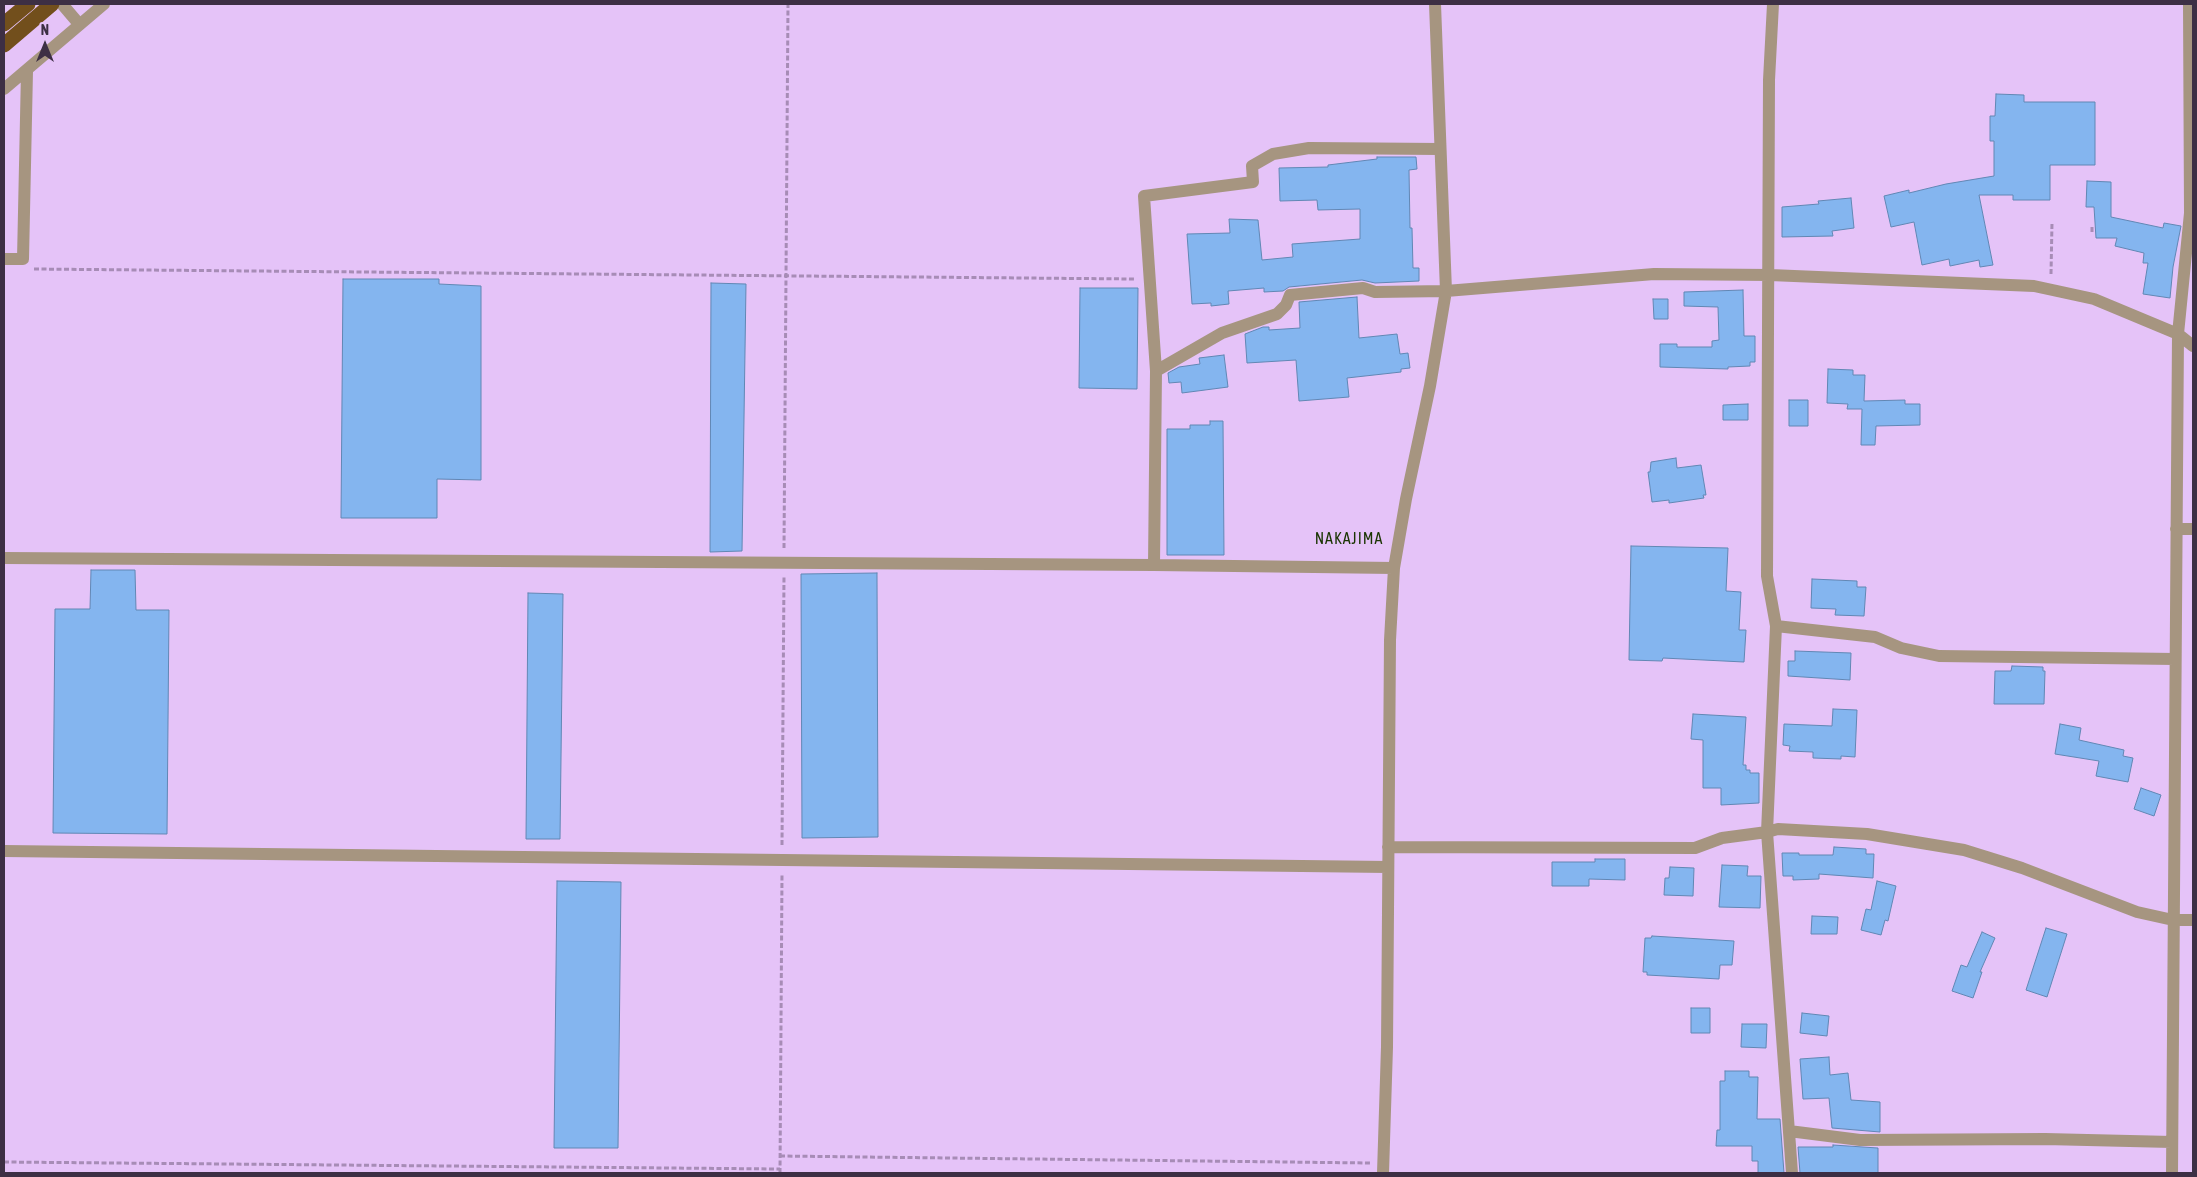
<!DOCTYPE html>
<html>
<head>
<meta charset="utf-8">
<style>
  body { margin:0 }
  #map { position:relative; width:2197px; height:1177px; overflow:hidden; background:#e5c3f8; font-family:"Asap Condensed",sans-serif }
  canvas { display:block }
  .frame { position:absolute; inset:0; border:5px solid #3d2f44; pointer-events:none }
  .north { position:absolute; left:20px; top:20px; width:50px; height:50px; -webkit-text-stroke:4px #e5c3f8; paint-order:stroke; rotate:0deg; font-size:14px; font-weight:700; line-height:20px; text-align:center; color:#3d2f44 }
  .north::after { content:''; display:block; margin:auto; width:18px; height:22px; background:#3d2f44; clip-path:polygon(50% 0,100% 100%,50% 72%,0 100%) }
</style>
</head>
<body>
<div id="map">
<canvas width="2197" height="1177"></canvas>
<div class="frame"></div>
<div class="north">N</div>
</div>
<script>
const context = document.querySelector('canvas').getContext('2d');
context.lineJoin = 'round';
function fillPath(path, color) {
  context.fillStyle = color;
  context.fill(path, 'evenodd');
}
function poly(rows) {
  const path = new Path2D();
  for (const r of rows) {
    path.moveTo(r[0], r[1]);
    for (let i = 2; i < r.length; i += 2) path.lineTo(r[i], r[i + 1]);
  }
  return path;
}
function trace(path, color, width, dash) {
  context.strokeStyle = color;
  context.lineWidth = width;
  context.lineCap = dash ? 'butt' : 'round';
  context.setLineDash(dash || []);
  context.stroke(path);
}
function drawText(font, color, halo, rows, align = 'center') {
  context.font = font + ' "Asap Condensed",sans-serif';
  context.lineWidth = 4;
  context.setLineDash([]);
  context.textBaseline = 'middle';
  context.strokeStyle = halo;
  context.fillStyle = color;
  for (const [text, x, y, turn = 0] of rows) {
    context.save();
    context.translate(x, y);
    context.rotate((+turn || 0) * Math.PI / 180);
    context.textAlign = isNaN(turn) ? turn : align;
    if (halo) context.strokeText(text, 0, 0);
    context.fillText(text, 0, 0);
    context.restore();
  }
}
const building = poly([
  [1996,94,2024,95,2024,102,2095,102,2095,165,2050,165,2050,200,2013,200,2013,195,1979,195,1993,265,1980,267,1979,260,1950,266,1949,259,1922,265,1914,222,1891,227,1884,196,1909,190,1909,193,1946,184,1994,176,1994,141,1990,141,1990,116,1995,116,1996,94],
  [1377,157,1416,157,1417,169,1409,170,1410,228,1412,228,1413,268,1419,268,1419,281,1375,283,1362,280,1289,287,1283,291,1264,292,1264,288,1228,291,1229,304,1211,306,1211,303,1192,304,1187,234,1230,233,1229,219,1258,220,1262,260,1293,257,1292,244,1360,239,1360,209,1318,210,1317,200,1280,201,1279,168,1328,167,1328,165,1377,159,1377,157],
  [2087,181,2111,182,2111,217,2163,228,2164,223,2181,226,2173,267,2170,298,2143,294,2148,263,2143,263,2144,253,2115,246,2117,238,2096,238,2094,207,2086,207,2087,181],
  [1851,198,1854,228,1832,231,1833,236,1782,237,1782,207,1819,204,1818,201,1851,198],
  [343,279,439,279,439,284,481,286,481,480,437,479,437,518,341,518,343,279],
  [711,283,746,284,742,551,710,552,711,283],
  [1080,288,1138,288,1137,389,1079,388,1080,288],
  [1743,290,1744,336,1755,336,1755,362,1750,362,1750,366,1728,367,1728,369,1660,367,1660,344,1677,344,1677,347,1712,347,1712,341,1719,340,1718,307,1684,306,1684,292,1743,290],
  [1357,297,1359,338,1397,334,1400,354,1408,353,1410,368,1401,369,1401,372,1347,378,1349,397,1299,401,1296,360,1247,363,1245,334,1263,327,1269,327,1269,330,1300,328,1299,302,1357,297],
  [1653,299,1668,299,1668,319,1654,319,1653,299],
  [1224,355,1228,387,1182,393,1181,382,1169,383,1168,373,1179,367,1200,364,1199,358,1224,355],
  [1828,369,1853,370,1853,375,1865,375,1864,401,1905,400,1905,404,1920,404,1920,425,1876,426,1875,445,1861,445,1862,409,1847,409,1848,404,1827,403,1828,369],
  [1789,400,1808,400,1808,426,1789,426,1789,400],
  [1748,404,1748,420,1723,420,1723,405,1748,404],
  [1210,421,1223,421,1224,555,1167,555,1167,429,1190,429,1190,425,1210,425,1210,421],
  [1676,458,1677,468,1701,465,1706,495,1703,495,1704,498,1669,503,1669,500,1652,502,1648,472,1650,472,1651,462,1676,458],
  [1631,546,1728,548,1726,591,1741,592,1739,630,1746,630,1744,662,1663,658,1662,661,1629,660,1631,546],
  [91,570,135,570,136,610,169,610,167,834,53,833,55,609,90,609,91,570],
  [877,573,878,837,802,838,801,574,877,573],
  [1812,579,1857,581,1857,587,1866,587,1864,616,1835,615,1836,609,1811,608,1812,579],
  [528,593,563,594,560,839,526,839,528,593],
  [1795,651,1851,653,1850,680,1788,676,1788,661,1795,661,1795,651],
  [2012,666,2043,667,2043,671,2045,671,2044,704,1994,704,1995,671,2011,671,2012,666],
  [1833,709,1857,710,1855,757,1841,756,1841,759,1813,758,1813,752,1789,751,1790,746,1783,745,1784,724,1832,726,1833,709],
  [1693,714,1746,717,1743,765,1746,765,1746,770,1750,770,1750,773,1759,773,1759,803,1721,805,1721,788,1703,788,1703,740,1691,739,1693,714],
  [2060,724,2081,728,2079,740,2124,750,2123,756,2133,758,2128,782,2096,776,2099,761,2055,754,2060,724],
  [2141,788,2161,795,2154,816,2134,809,2141,788],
  [1834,847,1866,849,1866,854,1874,854,1873,878,1819,874,1819,879,1793,880,1793,876,1783,876,1782,853,1799,853,1799,855,1833,855,1834,847],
  [1595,859,1625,859,1625,880,1589,879,1589,886,1552,886,1552,862,1595,862,1595,859],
  [1722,865,1748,866,1747,876,1761,876,1760,908,1719,907,1722,865],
  [1670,867,1694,868,1693,896,1664,895,1665,878,1669,878,1670,867],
  [557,881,621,882,618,1148,554,1148,557,881],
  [1877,881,1896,886,1888,921,1885,920,1881,935,1861,930,1866,909,1871,910,1877,881],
  [1812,916,1838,917,1837,934,1811,934,1812,916],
  [2046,928,2067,934,2047,997,2026,990,2046,928],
  [1982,932,1995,938,1980,972,1982,972,1973,998,1952,991,1961,965,1967,967,1982,932],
  [1652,936,1734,941,1732,965,1720,965,1719,979,1647,975,1647,972,1643,972,1645,938,1651,938,1652,936],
  [1691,1008,1710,1008,1710,1033,1691,1033,1691,1008],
  [1802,1013,1829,1016,1827,1036,1800,1033,1802,1013],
  [1742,1024,1767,1024,1766,1048,1741,1047,1742,1024],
  [1829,1057,1830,1075,1848,1073,1851,1100,1880,1102,1880,1132,1832,1128,1829,1098,1803,1099,1800,1059,1829,1057],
  [1725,1071,1749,1071,1749,1077,1758,1077,1757,1119,1780,1119,1784,1173,1758,1173,1758,1161,1752,1161,1752,1146,1716,1146,1717,1130,1720,1130,1720,1081,1725,1081,1725,1071],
  [1833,1145,1878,1148,1878,1173,1800,1173,1798,1147,1833,1147,1833,1145]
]);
const path = poly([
  [2092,227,2092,232],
  [34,269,1135,279],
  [2051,274,2052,223],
  [784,548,788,4],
  [782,845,784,576],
  [780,1156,1370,1163],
  [4,1162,780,1169],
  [780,1173,782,874]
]);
const minor = poly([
  [62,4,79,24],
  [1773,4,1769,80,1767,576,1776,626,1767,832,1792,1173],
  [4,89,104,4],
  [1440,149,1309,148,1273,154,1252,166,1253,182,1144,196,1156,371,1222,333,1277,314,1286,305,1290,295,1363,288,1375,292,1446,291,1654,274,1770,275,2034,286,2094,299,2178,334,2193,346],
  [4,259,23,259,27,71],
  [2176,529,2193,529],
  [4,558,1154,565,1394,568],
  [1154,565,1156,371],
  [1776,626,1875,637,1901,648,1939,656,2175,659],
  [1388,847,1695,848,1722,838,1767,832,1778,829,1867,834,1964,850,2022,868,2137,912,2173,920,2193,920],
  [4,851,1388,867],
  [1789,1131,1860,1140,2045,1139,2172,1142],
  [1383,1173,1387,1047,1390,640,1394,568,1406,499,1430,386,1446,291,1435,4],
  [2172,1173,2178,334,2190,213,2189,4]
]);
const highway = poly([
  [4,24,28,4],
  [4,45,52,4]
]);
const quarterNames = [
  ["NAKAJIMA",1349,539]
];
fillPath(building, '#84b5ef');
trace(building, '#6187b4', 1);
trace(path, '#a78cb6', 3, [5, 2.5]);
trace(minor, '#a69580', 12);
trace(highway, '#724f1c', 15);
context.letterSpacing = '1px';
drawText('16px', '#1b3503', '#e5c3f8', quarterNames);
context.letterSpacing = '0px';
</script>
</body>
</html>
